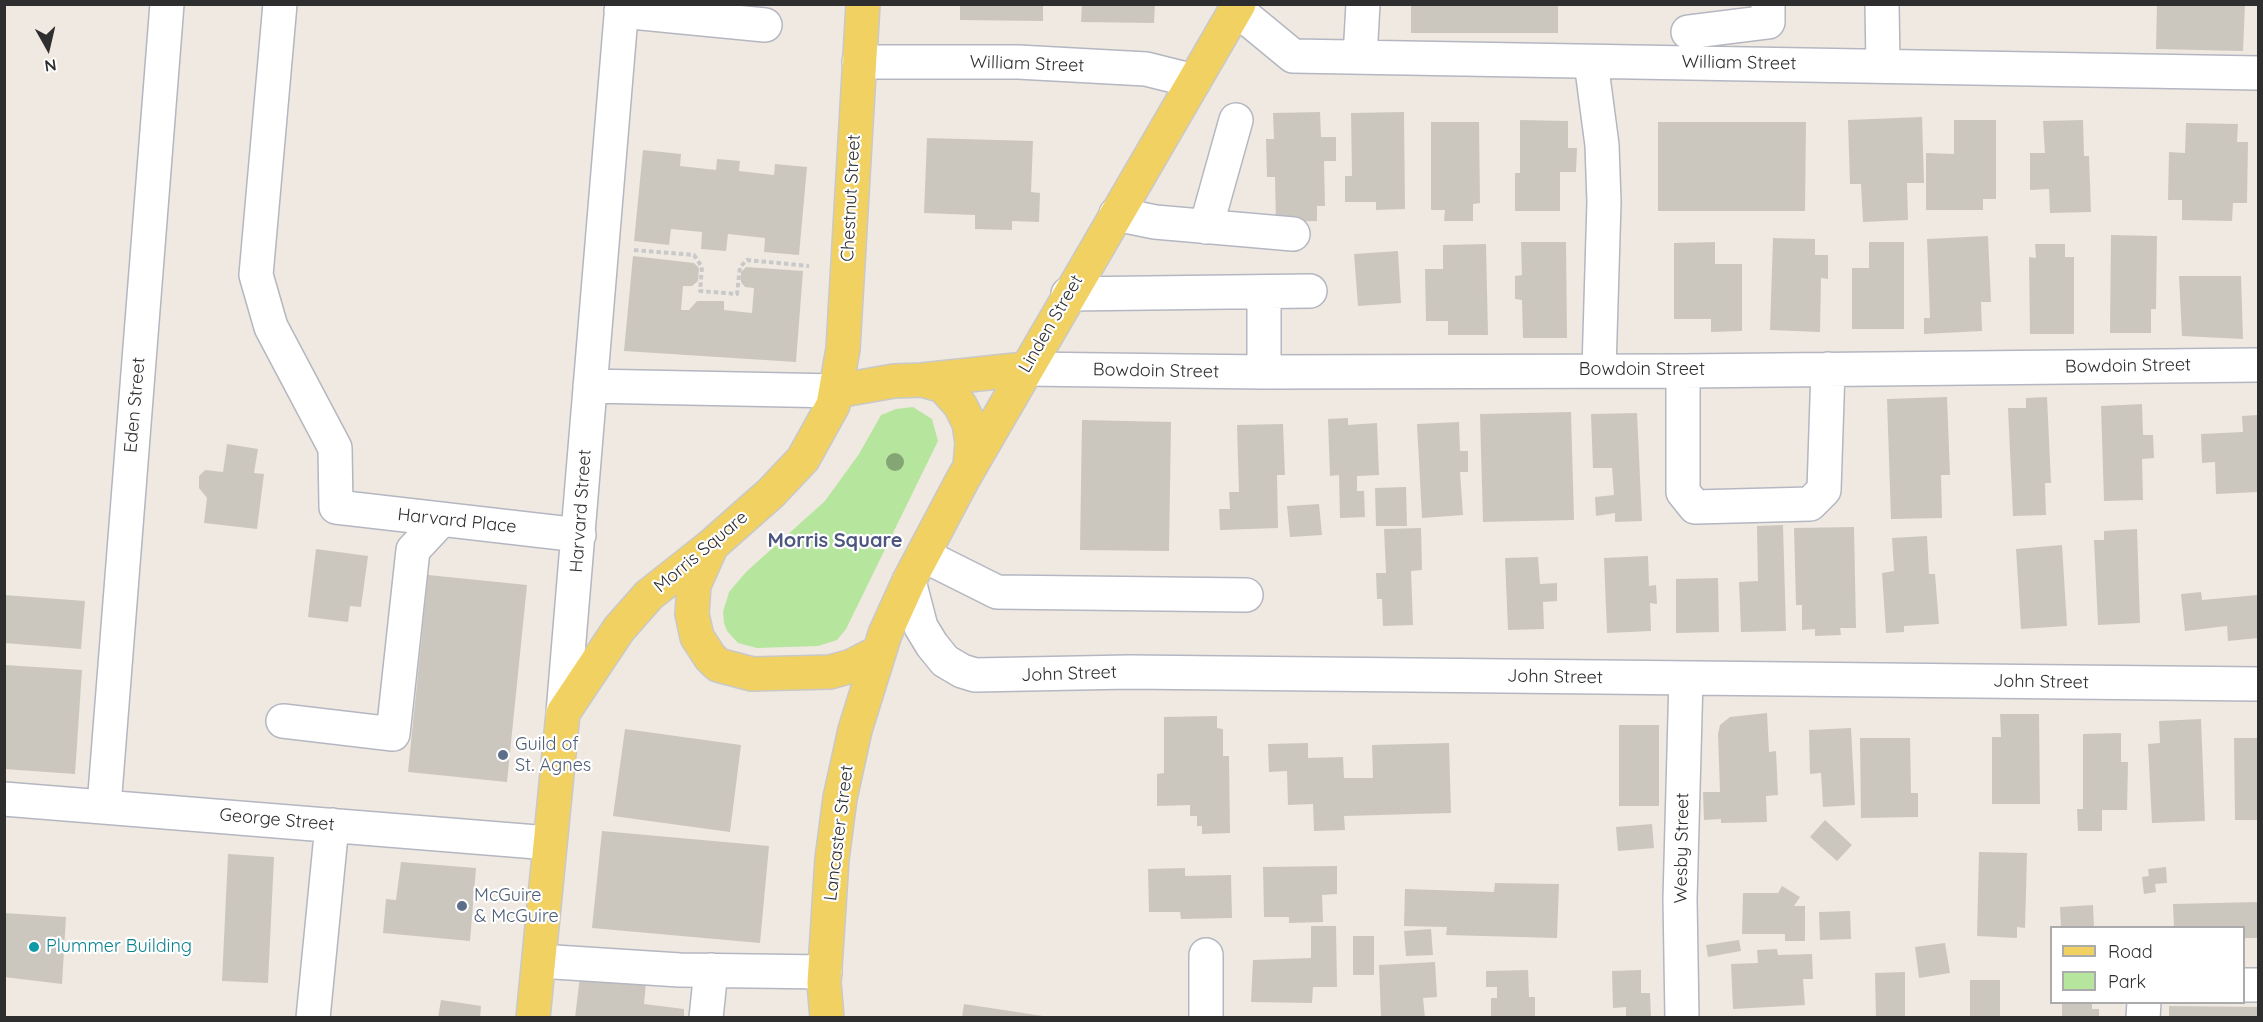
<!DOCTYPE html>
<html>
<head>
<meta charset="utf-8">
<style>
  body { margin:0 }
  #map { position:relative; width:2263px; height:1022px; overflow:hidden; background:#efe9e1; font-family:Quicksand,sans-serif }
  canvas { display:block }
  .frame { position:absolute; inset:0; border:6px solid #2e2e2e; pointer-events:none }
  .legend { position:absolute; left:2050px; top:926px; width:195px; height:78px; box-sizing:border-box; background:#fff; border:2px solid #ababab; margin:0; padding:8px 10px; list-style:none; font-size:18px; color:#2e2e2e }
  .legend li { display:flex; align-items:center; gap:12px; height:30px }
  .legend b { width:30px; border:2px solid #ababab }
  .north { position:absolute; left:18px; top:18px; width:60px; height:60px; -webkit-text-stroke:4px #fff; paint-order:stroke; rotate:172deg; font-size:16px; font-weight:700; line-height:24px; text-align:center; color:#2e2e2e }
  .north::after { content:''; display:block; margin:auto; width:21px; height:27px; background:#2e2e2e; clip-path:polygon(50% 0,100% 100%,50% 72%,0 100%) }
</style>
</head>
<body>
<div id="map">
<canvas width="2263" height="1022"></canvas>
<div class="frame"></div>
<ul class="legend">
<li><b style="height:8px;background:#f2d163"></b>Road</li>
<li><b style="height:16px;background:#b6e59e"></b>Park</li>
</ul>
<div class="north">N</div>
</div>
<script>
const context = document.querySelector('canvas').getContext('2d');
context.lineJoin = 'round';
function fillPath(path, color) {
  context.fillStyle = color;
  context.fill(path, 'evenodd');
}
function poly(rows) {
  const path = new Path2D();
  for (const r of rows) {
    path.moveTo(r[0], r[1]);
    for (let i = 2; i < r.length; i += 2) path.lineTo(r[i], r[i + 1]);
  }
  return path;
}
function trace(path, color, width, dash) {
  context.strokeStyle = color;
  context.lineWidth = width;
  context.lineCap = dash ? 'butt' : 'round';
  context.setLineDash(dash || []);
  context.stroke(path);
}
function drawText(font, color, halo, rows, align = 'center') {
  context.font = font + ' Quicksand,sans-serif';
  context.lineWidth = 4.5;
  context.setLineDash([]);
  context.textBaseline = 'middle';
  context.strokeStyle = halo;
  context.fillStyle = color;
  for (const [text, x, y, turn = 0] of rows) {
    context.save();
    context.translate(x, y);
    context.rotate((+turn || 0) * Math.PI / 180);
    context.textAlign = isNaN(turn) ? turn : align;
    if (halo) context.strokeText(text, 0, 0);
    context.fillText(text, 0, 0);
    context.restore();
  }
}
const green = poly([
  [913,407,932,419,938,441,846,629,837,640,818,646,757,648,738,643,727,631,724,623,723,612,729,592,746,572,825,501,859,454,881,415,896,409]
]);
const building = poly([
  [960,4,1043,4,1043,21,960,20],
  [1082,4,1155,4,1154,23,1081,22],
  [1411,4,1558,4,1558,33,1411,33],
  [2157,4,2245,4,2243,51,2156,49],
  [1320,112,1321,137,1336,137,1336,161,1324,161,1325,206,1317,206,1317,221,1276,222,1275,177,1267,177,1266,139,1274,139,1273,113],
  [1404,112,1405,209,1376,210,1376,202,1345,202,1345,176,1352,176,1351,113],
  [1922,117,1924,183,1907,183,1908,220,1863,222,1861,184,1850,184,1848,120],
  [1520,120,1568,121,1568,148,1577,148,1576,172,1560,172,1560,211,1515,211,1515,173,1520,173],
  [1954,120,1996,120,1996,199,1983,199,1983,210,1926,210,1926,153,1954,154],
  [2083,120,2084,156,2089,156,2091,212,2050,213,2049,189,2030,190,2030,153,2045,153,2043,121],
  [1431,122,1479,122,1480,203,1473,204,1473,221,1444,221,1445,210,1431,210],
  [1658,122,1806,122,1805,211,1658,211],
  [2186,123,2238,124,2237,142,2248,142,2247,203,2233,203,2232,221,2182,220,2182,200,2168,200,2169,152,2185,153],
  [927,138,1033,141,1031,192,1040,193,1039,222,1012,221,1012,230,975,229,975,215,924,213],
  [643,150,681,154,680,166,716,170,717,159,740,161,739,171,774,175,775,164,807,167,799,255,764,252,765,238,728,234,726,251,701,249,702,232,671,229,669,245,634,241],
  [2111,235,2157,236,2156,309,2151,309,2151,333,2110,333],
  [1988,236,1991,302,1981,302,1982,331,1924,334,1924,318,1930,318,1927,239],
  [1773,238,1815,239,1815,255,1828,255,1828,279,1821,278,1820,332,1770,330],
  [1521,242,1566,242,1567,338,1523,338,1522,300,1515,299,1515,276,1522,275],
  [1715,242,1715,264,1742,264,1742,331,1711,332,1711,319,1674,319,1674,243],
  [1869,242,1904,242,1904,329,1852,329,1852,268,1869,268],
  [1486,244,1488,335,1448,335,1448,321,1426,321,1425,269,1443,269,1443,245],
  [2035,244,2065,244,2065,257,2074,257,2074,334,2030,334,2029,257,2036,258],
  [1398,251,1401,303,1358,306,1354,254],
  [633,256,694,263,699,268,698,281,692,286,683,286,681,310,689,310,697,301,724,301,724,310,752,313,754,288,745,287,741,282,741,272,746,267,803,271,796,362,624,351],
  [2179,276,2241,276,2243,339,2182,336],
  [1947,397,1950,475,1941,475,1942,518,1891,519,1887,399],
  [2047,397,2051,483,2045,483,2046,515,2013,516,2008,408,2026,408,2026,398],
  [2142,404,2143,435,2153,435,2154,458,2142,459,2143,500,2104,501,2101,406],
  [1571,412,1574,520,1483,522,1480,414],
  [1637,413,1642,521,1615,522,1615,513,1596,516,1595,497,1614,495,1612,468,1593,468,1591,414],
  [2258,415,2258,492,2216,494,2215,462,2202,463,2201,434,2243,432,2242,416],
  [1348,418,1348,425,1377,423,1379,475,1357,476,1357,491,1364,491,1365,517,1340,518,1339,475,1330,476,1328,419],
  [1082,420,1171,422,1169,551,1080,550],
  [1459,422,1460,451,1468,451,1468,472,1460,472,1463,515,1422,518,1417,424],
  [1283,424,1285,475,1277,475,1278,528,1220,530,1219,509,1230,509,1229,492,1239,492,1237,425],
  [227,444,258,449,254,473,264,474,257,529,204,523,207,498,199,488,199,476,205,470,223,472],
  [1406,487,1407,526,1376,526,1375,488],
  [1319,504,1322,535,1290,537,1287,506],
  [1783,525,1786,631,1741,632,1739,582,1758,581,1757,526],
  [1854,527,1856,628,1840,628,1841,635,1815,636,1815,629,1802,630,1802,605,1796,605,1794,528],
  [1421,528,1422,570,1411,571,1413,625,1383,626,1382,599,1377,599,1376,573,1386,573,1384,529],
  [2137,529,2140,623,2098,625,2094,540,2104,540,2104,531],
  [1927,536,1929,574,1935,574,1939,624,1904,626,1904,632,1886,633,1882,573,1894,571,1892,538],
  [2062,545,2067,626,2021,629,2016,549],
  [316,549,368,556,361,607,350,606,348,622,308,617],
  [1648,556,1649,586,1656,585,1657,604,1650,603,1651,631,1607,633,1604,558],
  [1538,557,1540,584,1557,583,1557,601,1543,602,1544,629,1508,630,1505,558],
  [428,575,527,585,507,782,408,772],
  [1718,578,1719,632,1676,633,1676,579],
  [2201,592,2202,600,2258,595,2258,638,2228,641,2227,626,2185,631,2181,594],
  [4,595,85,601,81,649,4,643],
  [5,665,82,670,75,774,4,769],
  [1767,713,1769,752,1776,751,1778,795,1766,796,1767,822,1721,823,1721,819,1704,820,1703,792,1720,792,1718,734,1720,725,1730,717],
  [2000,714,2039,714,2040,804,1992,804,1992,737,2001,737],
  [1217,716,1217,728,1223,729,1223,756,1229,756,1230,833,1202,834,1202,826,1197,826,1197,816,1190,816,1190,805,1157,806,1157,774,1164,773,1164,717],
  [2201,719,2205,821,2152,823,2148,744,2160,743,2159,721],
  [1619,725,1659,725,1659,806,1619,806],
  [1851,728,1855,805,1823,807,1821,773,1810,774,1809,730],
  [625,729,741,745,730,832,613,816],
  [2121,733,2121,762,2128,762,2127,810,2102,810,2102,831,2078,831,2077,809,2083,809,2083,734],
  [1860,738,1910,738,1911,793,1918,793,1918,817,1861,818],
  [2234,738,2258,738,2258,820,2235,820],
  [1308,743,1308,758,1343,757,1344,778,1373,778,1372,745,1449,743,1451,813,1344,816,1345,830,1314,831,1313,804,1288,805,1287,771,1269,772,1268,744],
  [1825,820,1852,845,1837,861,1810,837],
  [1652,824,1654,848,1618,851,1616,827],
  [602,831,769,846,760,943,592,928],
  [1979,852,2027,853,2025,928,2017,927,2017,938,1977,936],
  [228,854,274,857,268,983,222,981],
  [401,862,476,868,470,941,383,933,386,899,396,900],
  [1337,866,1337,894,1322,895,1323,922,1289,923,1289,917,1264,917,1263,867],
  [2166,867,2167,883,2155,884,2156,892,2144,894,2142,877,2149,876,2148,869],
  [1185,868,1185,876,1231,875,1232,918,1181,919,1180,912,1149,912,1148,869],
  [1495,883,1559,884,1557,938,1446,935,1447,927,1404,926,1405,889,1494,892],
  [1782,886,1800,897,1794,906,1805,906,1805,941,1785,941,1785,934,1742,934,1743,893,1778,893],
  [2258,902,2258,938,2244,938,2244,928,2174,928,2173,904],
  [2093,905,2094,928,2061,928,2060,907],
  [1850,911,1851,939,1820,940,1819,912],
  [4,913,66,917,62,984,4,977],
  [1311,926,1336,926,1337,987,1313,987,1312,1003,1251,1002,1253,960,1311,958],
  [1431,929,1433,955,1406,956,1404,931],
  [1353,936,1374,936,1374,975,1353,975],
  [1739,940,1741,951,1708,957,1706,945],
  [1945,943,1950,973,1919,978,1915,947],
  [1777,949,1778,955,1812,954,1813,979,1803,979,1805,1005,1733,1009,1731,964,1758,963,1757,950],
  [1435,962,1437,997,1423,998,1425,1018,1381,1018,1379,965],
  [1528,970,1529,997,1535,997,1535,1018,1491,1018,1491,998,1497,998,1497,987,1486,987,1486,971],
  [1641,970,1641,993,1650,993,1651,1018,1626,1018,1626,1007,1613,1008,1612,971],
  [1905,972,1905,1018,1876,1018,1875,973],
  [580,976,646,983,644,1004,684,1009,684,1018,575,1018],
  [1970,980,2000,980,2000,1018,1970,1018],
  [441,1000,481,1006,480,1018,438,1018],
  [2062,1002,2092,1002,2092,1009,2099,1009,2099,1018,2062,1018],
  [964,1004,1043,1016,1043,1018,962,1018],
  [2169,1006,2258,1007,2258,1018,2169,1018]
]);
const path = poly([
  [634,250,694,255,702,267,700,291,737,294,740,267,747,260,809,266]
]);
const minor = poly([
  [280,4,256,275,271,327,335,448,336,507,579,535],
  [1882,4,1883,65],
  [1236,9,1293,56,2258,73],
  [621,11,765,25],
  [1688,32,1768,22,1768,4],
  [1360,57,1363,4],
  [859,62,1018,62,1146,69,1194,81],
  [1591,62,1602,145,1604,202,1599,369],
  [1116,214,1155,222,1293,234],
  [1206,227,1236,120],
  [1264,292,1264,372],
  [1068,294,1310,291],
  [1025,369,1264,372,1683,371,2258,365],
  [1683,371,1683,492,1695,507,1810,504,1824,490,1828,369],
  [590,386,837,391],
  [923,555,997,592,1246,595],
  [909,581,921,627,932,645,945,661,962,671,975,675,1129,672,2258,684],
  [563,713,622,4],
  [283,721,393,734,413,550,442,519],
  [4,799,549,843],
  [104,806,167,4],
  [539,961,680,970,825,972],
  [2244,985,2258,985],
  [313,1018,332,825],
  [706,1018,711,970],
  [1206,1018,1206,955],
  [1682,1018,1680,899,1686,678],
  [2143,1018,2144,1002]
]);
const major = poly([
  [922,380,943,386,960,405,969,423,972,443,970,466],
  [837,391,894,381,922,380,1025,369],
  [711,547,694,585,692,614,697,637,710,657,718,665,752,674,830,672,852,666,879,652],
  [533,1018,563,713,619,629,649,595,711,546,771,493,803,459,833,405,843,349,863,4],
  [827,1018,824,983,832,859,840,798,855,730,885,634,909,581,963,479,1239,4]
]);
const trees = [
  [895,462]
];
const markers = [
  [503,755,6,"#5c6f8a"],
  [462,906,6,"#5c6f8a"],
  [34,947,6,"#0f9aa8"]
];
const streetNames = [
  ["William Street",1739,63,1],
  ["William Street",1027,64,2],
  ["Chestnut Street",851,198,-87],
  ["Linden Street",1051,324,-60],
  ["Bowdoin Street",2128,366,-1],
  ["Bowdoin Street",1642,370],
  ["Bowdoin Street",1156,371,1],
  ["Eden Street",135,405,-85],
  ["Harvard Street",581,511,-86],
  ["Harvard Place",457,521,6],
  ["Morris Square",701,552,-40],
  ["John Street",1069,674,-2],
  ["John Street",1555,677,1],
  ["John Street",2041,682,1],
  ["George Street",277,820,5],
  ["Lancaster Street",839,833,-83],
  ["Wesby Street",1682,848,-89]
];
const serviceNames = [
  ["Guild of",515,745],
  ["St. Agnes",515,766],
  ["McGuire",474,896],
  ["& McGuire",474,917]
];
const cultureNames = [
  ["Plummer Building",46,947]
];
const neighbourhoodNames = [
  ["Morris Square",835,541]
];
fillPath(green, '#b6e59e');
fillPath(building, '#cbc7bf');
trace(minor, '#b4b7c1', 36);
trace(major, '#c9c9c9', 36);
trace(path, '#c9c9c9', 4, [4.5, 3]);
trace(minor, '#fff', 33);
trace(major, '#f2d163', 33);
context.fillStyle = '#84a574';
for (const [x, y] of trees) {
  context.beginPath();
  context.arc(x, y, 9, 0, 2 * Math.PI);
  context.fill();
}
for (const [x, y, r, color] of markers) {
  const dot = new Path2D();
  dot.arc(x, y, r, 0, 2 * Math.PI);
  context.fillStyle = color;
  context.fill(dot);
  trace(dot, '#fff', 2);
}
drawText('18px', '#2e2e2e', '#fff', streetNames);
drawText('18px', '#4e5e75', '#fff', serviceNames, 'left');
drawText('18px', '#0d838f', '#fff', cultureNames, 'left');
drawText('bold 20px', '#4d5680', '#fff', neighbourhoodNames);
</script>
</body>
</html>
